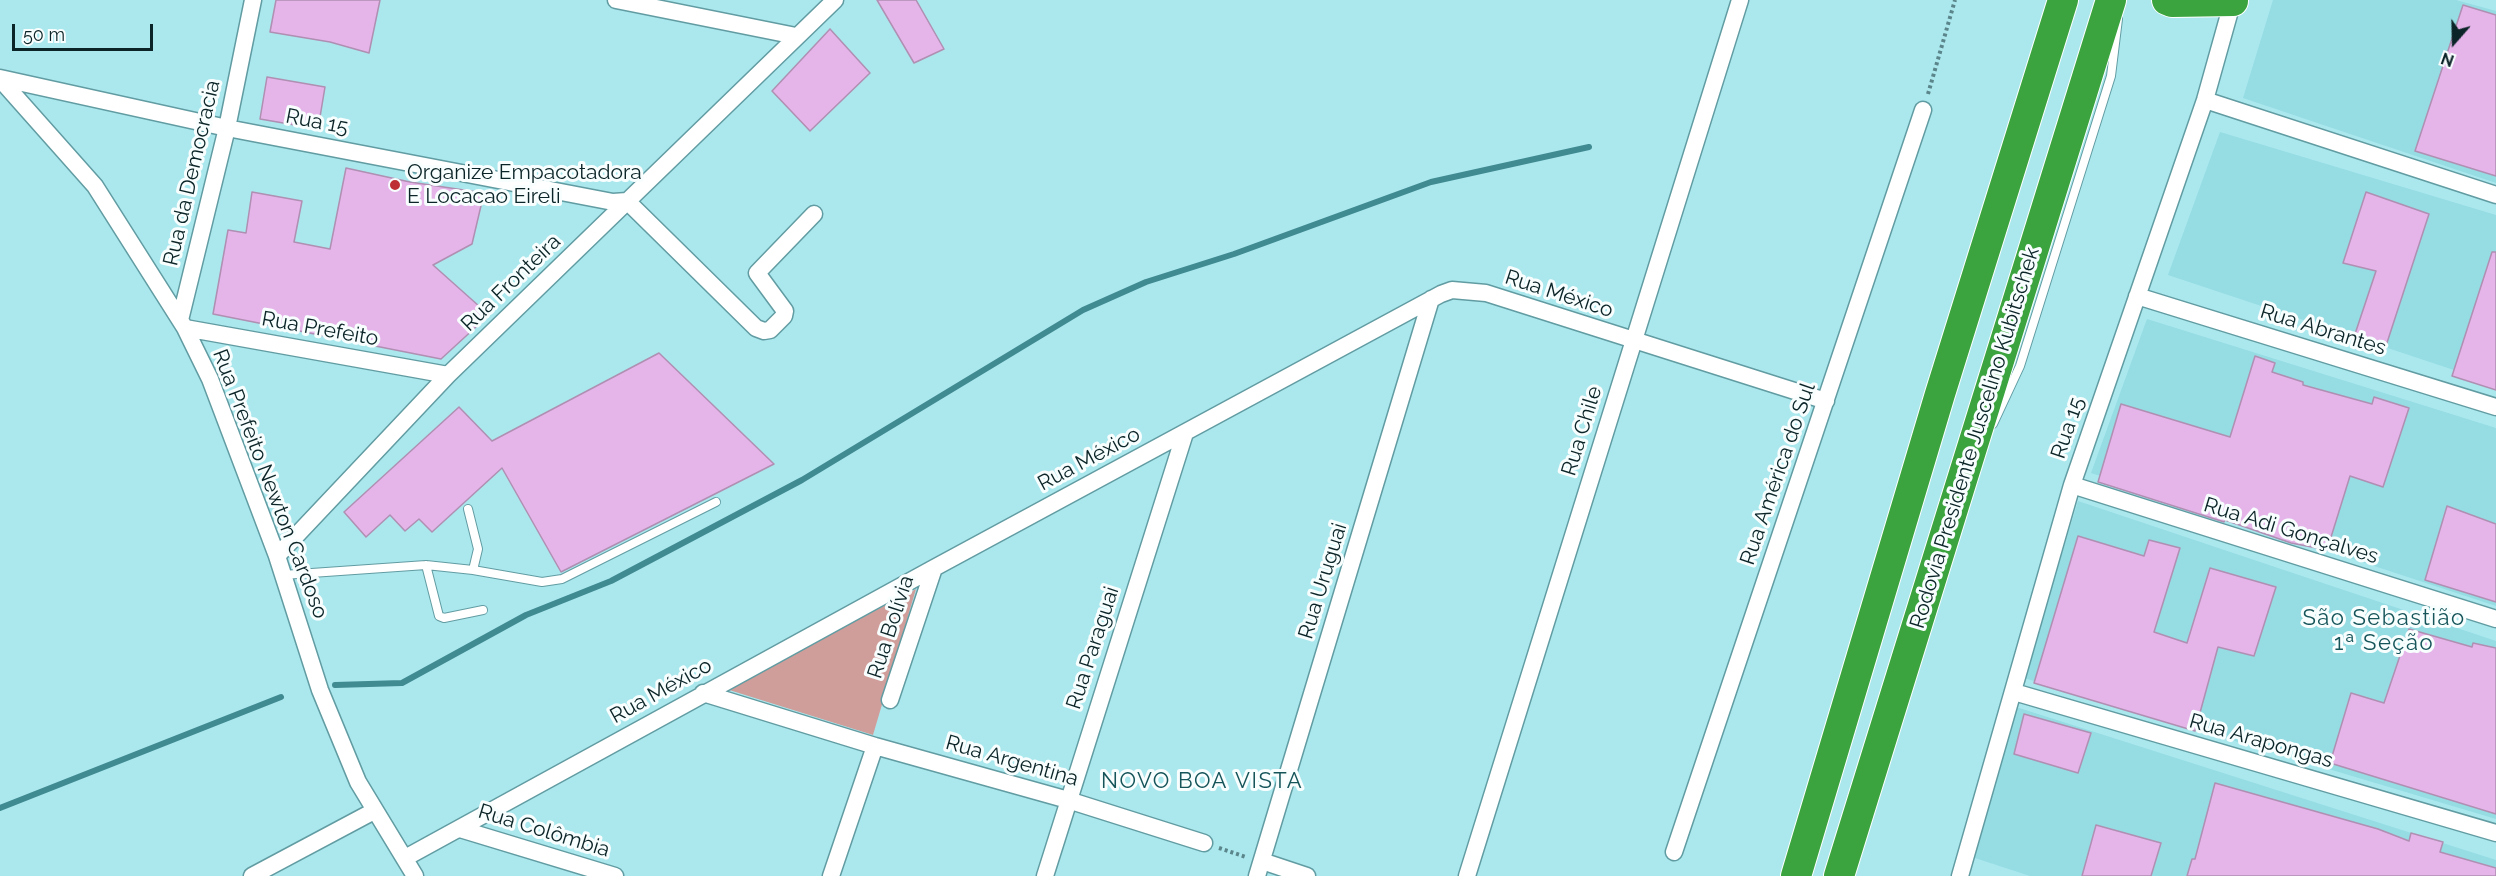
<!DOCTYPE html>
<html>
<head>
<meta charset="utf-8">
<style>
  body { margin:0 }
  #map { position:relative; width:2496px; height:876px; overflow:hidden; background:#abe8ee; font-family:Raleway,sans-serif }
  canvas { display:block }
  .north { position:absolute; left:2424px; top:12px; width:60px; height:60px; -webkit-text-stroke:4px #f8fefe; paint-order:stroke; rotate:200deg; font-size:16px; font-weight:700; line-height:24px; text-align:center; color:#0b2427 }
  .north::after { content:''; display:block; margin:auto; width:21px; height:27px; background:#0b2427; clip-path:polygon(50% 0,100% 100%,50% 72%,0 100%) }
  .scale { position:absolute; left:12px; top:24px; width:141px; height:27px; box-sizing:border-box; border:3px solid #0b2427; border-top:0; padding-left:8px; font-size:18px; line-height:21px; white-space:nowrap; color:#0b2427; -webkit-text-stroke:4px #f8fefe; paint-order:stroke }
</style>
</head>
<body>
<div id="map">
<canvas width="2496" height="876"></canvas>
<div class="north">N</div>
<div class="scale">50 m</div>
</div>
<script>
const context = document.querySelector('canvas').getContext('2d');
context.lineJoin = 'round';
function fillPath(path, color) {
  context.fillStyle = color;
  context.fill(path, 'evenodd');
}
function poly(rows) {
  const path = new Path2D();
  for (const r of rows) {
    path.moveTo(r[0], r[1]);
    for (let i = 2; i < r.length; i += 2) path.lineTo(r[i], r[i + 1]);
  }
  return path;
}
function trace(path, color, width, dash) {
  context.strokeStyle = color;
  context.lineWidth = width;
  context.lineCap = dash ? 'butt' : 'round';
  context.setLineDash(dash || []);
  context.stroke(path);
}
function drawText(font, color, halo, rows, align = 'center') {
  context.font = font + ' Raleway,sans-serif';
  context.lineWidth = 6;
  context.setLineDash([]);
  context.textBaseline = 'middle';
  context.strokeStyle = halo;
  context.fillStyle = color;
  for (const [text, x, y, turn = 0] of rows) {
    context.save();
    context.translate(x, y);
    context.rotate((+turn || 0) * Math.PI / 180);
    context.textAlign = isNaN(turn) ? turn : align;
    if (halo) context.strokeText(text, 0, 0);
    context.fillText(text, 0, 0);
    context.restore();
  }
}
const built = poly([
  [2273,0,2456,0,2496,11,2496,183,2243,98],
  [2220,132,2496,215,2496,384,2168,275],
  [2147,319,2496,428,2496,606,2091,473],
  [2078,501,2496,641,2496,819,2024,678],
  [2016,707,2496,860,2496,876,2030,876,1972,857]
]);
const green = poly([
  [916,589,873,735,726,689]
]);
const stream = poly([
  [335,685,402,683,526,615,611,581,802,480,1083,310,1146,282,1234,254,1431,182,1589,147],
  [0,808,281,697]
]);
const building = poly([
  [276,0,380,0,369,53,330,42,270,32,276,0],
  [877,0,916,0,944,49,914,63,877,0],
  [2463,5,2496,15,2496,176,2415,151,2463,5],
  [830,29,870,73,810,131,772,91,830,29],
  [267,77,325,87,318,129,260,119,267,77],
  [346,168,410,182,484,193,472,244,433,265,489,315,441,359,213,314,228,230,246,233,252,192,302,201,294,242,330,249,346,168],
  [2366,192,2429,214,2383,355,2351,346,2376,271,2343,263,2366,192],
  [2492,252,2496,252,2496,390,2452,376,2492,252],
  [659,353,774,464,561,572,502,468,432,532,419,519,405,531,390,515,366,537,344,512,459,407,492,441,659,353],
  [2255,356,2275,363,2272,372,2303,382,2303,385,2372,404,2374,397,2409,408,2383,487,2350,476,2327,550,2291,543,2225,520,2224,522,2098,482,2121,404,2230,437,2255,356],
  [2447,506,2496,524,2496,602,2425,580,2447,506],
  [2078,536,2144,556,2149,540,2180,548,2154,632,2187,643,2210,568,2276,587,2254,656,2218,647,2195,731,2034,683,2078,536],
  [2409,629,2472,647,2473,643,2496,648,2496,814,2330,763,2351,693,2384,703,2409,629],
  [2024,714,2091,733,2078,773,2014,754,2024,714],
  [2215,783,2378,829,2409,841,2411,833,2443,842,2440,852,2496,868,2496,876,2187,876,2192,859,2195,859,2215,783],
  [2096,825,2161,843,2151,876,2082,876,2096,825]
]);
const path = poly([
  [1928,94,1955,0],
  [1219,848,1246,857]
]);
const service = poly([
  [1993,424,2020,366,2111,76,2118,19],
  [426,565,439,616,444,618,483,610],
  [473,570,542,582,562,579,716,502],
  [283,575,426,565,473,570,478,549,468,509]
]);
const minor = poly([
  [616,0,796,36],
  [0,78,227,128,613,202,627,201,756,328,764,331,770,330,784,316,785,311,757,273,814,214],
  [0,79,95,186,185,328,210,379,277,556,320,690,358,782,415,876],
  [2205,100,2496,195],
  [2137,296,2496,407],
  [180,320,227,128,253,0],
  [185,328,448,375],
  [2072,485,2496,619],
  [277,556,448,375,835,0],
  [2014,692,2496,833],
  [703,693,875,746,1068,800,1204,843],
  [890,700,934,568],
  [460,829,615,876],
  [1674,852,1923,110],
  [405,858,934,568,1441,294,1452,290,1486,293,1826,401],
  [1262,861,1307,876],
  [252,876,374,811],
  [831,876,875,746],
  [1045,876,1185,433],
  [1257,876,1431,299],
  [1467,876,1740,0],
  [1960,876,2072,485,2205,100,2233,0]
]);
const motorway = poly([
  [2167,0,2172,2,2233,1],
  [1796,876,1940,394,2063,0],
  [1839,876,2111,0]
]);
const markers = [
  [395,185,6,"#be2f35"]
];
const streetNames = [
  ["Rua 15",317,122,11],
  ["Rua da Democracia",192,173,-77],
  ["Rua Fronteira",511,283,-44],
  ["Rua México",1559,294,18],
  ["Rua Prefeito",320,329,10],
  ["Rua Abrantes",2323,330,17],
  ["Rua 15",2068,428,-71],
  ["Rua Chile",1582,431,-73],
  ["Rodovia Presidente Juscelino Kubitschek",1975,438,-73],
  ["Rua México",1089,459,-28],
  ["Rua América do Sul",1778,474,-71],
  ["Rua Prefeito Newton Cardoso",270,484,69],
  ["Rua Adi Gonçalves",2291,531,17],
  ["Rua Uruguai",1323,581,-73],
  ["Rua Bolívia",891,627,-72],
  ["Rua Paraguai",1093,648,-72],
  ["Rua México",661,691,-29],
  ["Rua Arapongas",2261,741,16],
  ["Rua Argentina",1012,761,16],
  ["Rua Colômbia",544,831,17]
];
const poiNames = [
  ["Organize Empacotadora",407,173],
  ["E Locacao Eireli",407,197]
];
const neighbourhoodNames = [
  ["São Sebastião",2384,618],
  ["1ª Seção",2384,643],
  ["NOVO BOA VISTA",1202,781]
];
fillPath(built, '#95dce3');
fillPath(green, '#cf9d9a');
trace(stream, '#408a91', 6);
fillPath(building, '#e5b4e9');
trace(building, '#af8fb2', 1.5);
trace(service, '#619ca2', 10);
trace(minor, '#619ca2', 19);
trace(motorway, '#fff', 32);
trace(path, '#5a858a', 4, [3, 3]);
trace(service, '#fff', 8);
trace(minor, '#fff', 16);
trace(motorway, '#3ba43e', 30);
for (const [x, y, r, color] of markers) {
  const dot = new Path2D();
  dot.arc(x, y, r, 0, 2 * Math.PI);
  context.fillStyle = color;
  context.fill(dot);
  trace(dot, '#f8fefe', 2);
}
drawText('21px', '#0b2427', '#f8fefe', streetNames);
drawText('21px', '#0b2427', '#f8fefe', poiNames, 'left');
context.letterSpacing = '1.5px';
drawText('22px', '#15555a', '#f8fefe', neighbourhoodNames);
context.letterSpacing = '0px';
</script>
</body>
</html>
